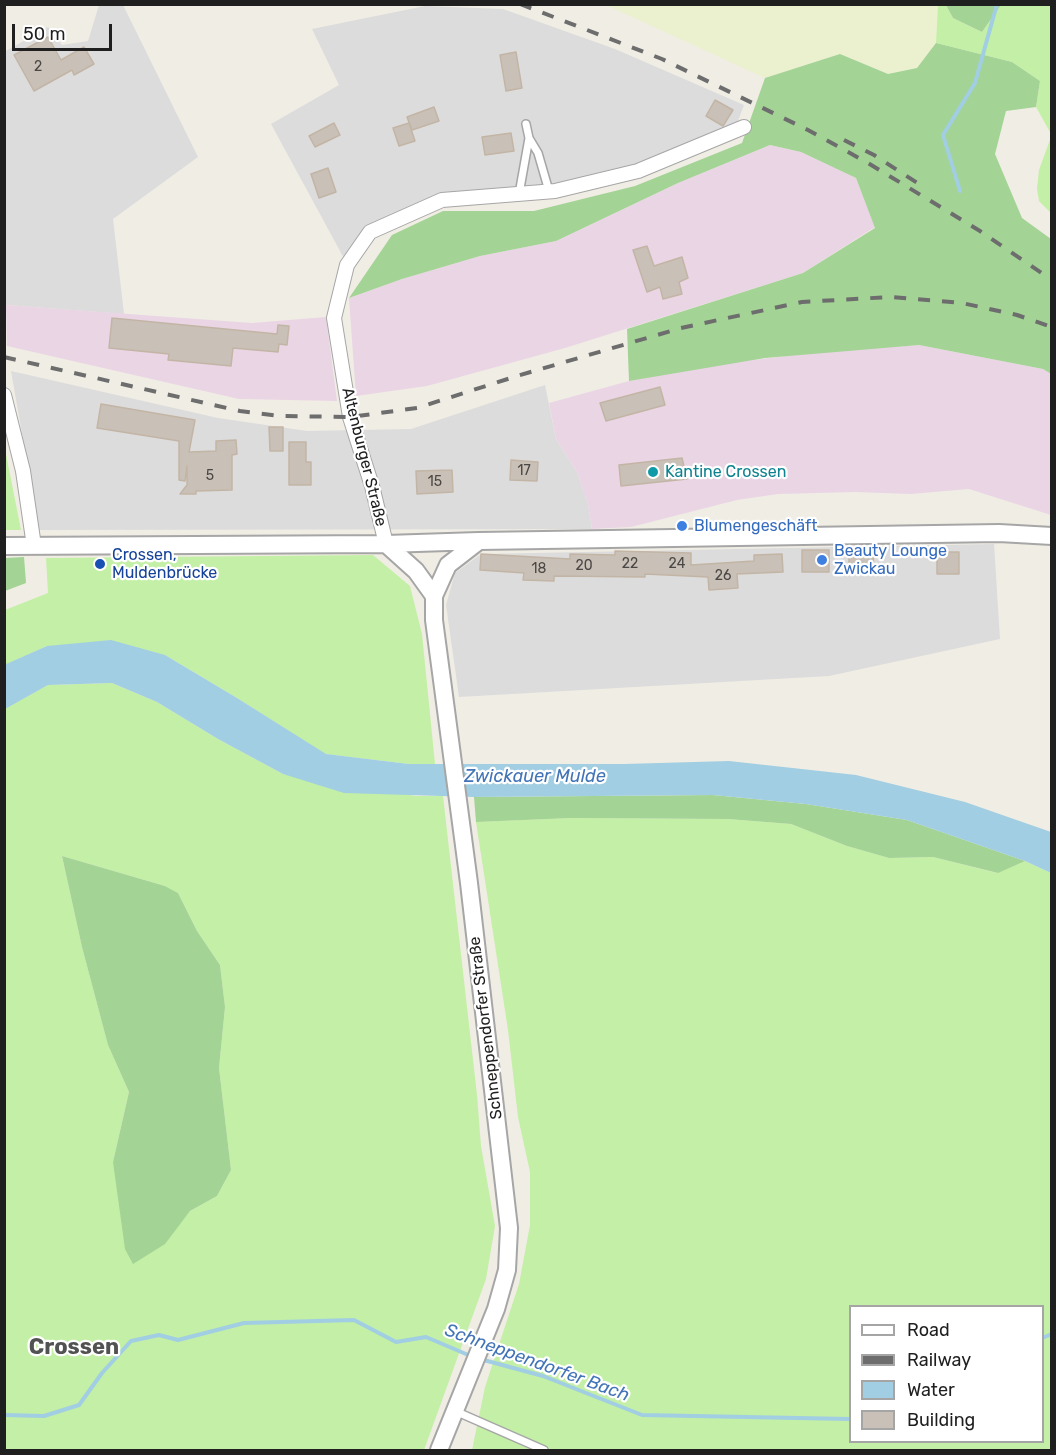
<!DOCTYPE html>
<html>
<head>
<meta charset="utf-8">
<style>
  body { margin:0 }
  #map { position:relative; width:1056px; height:1455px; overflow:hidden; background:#f0ede4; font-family:Rubik,sans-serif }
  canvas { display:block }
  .frame { position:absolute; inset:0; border:6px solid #1f1f1f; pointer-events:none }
  .legend { position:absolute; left:849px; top:1305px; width:195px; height:138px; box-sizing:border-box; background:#fff; border:2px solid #a5a5a5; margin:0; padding:8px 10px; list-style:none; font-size:18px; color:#1f1f1f }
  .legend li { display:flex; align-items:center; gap:12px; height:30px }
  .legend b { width:30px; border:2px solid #a5a5a5 }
  .scale { position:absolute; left:12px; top:24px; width:100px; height:27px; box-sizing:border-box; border:3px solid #1f1f1f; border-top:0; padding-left:8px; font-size:18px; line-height:21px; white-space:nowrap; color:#1f1f1f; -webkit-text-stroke:4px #fff; paint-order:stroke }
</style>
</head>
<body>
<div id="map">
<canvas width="1056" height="1455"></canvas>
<div class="frame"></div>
<ul class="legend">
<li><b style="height:8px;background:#fff"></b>Road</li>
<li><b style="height:8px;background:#6d6d6d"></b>Railway</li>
<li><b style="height:16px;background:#a1cee2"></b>Water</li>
<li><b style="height:16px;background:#c9c0b7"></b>Building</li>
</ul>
<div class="scale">50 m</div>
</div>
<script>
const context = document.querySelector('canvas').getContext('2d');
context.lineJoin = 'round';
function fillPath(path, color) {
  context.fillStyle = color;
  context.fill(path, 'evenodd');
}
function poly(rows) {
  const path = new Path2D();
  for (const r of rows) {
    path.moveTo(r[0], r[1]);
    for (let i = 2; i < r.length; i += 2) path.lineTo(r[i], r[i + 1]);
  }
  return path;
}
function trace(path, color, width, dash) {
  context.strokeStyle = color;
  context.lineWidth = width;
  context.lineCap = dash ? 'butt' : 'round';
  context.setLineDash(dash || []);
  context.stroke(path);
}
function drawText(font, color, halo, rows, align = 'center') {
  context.font = font + ' Rubik,sans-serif';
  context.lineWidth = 4.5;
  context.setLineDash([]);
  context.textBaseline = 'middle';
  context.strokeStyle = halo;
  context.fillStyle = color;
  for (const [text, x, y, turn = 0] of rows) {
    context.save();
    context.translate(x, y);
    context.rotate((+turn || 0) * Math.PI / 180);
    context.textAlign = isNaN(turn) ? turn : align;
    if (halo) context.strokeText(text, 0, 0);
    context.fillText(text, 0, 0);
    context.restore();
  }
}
const residential = poly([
  [99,5,123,5,198,157,113,219,124,314,6,305,4,52,48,27,62,45,88,41],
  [425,6,503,9,615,49,744,105,738,121,690,147,614,174,397,213,346,262,271,124,339,85,312,29],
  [11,371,218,418,307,431,411,429,545,385,556,439,577,472,588,504,592,529,39,530],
  [994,544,1000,639,829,676,459,697,446,605,455,573,481,554]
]);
const industrial = poly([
  [770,145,801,152,856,178,875,227,803,273,565,348,427,386,356,396,349,298,402,279,480,256,556,241,678,183],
  [6,305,252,323,326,317,337,401,239,399,7,346],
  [919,345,1043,369,1051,374,1051,515,969,489,911,494,855,492,778,494,737,500,631,527,592,529,588,504,577,472,556,439,549,403,629,381,709,365,822,352]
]);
const farmland = poly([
  [606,5,938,5,936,43,917,68,888,74,840,54,765,78]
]);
const grass = poly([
  [938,5,946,5,953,18,982,32,1001,5,1051,5,1051,134,1036,107,1040,81,1012,62,936,43],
  [1051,137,1051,213,1039,201,1037,189,1039,170],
  [5,449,21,530,5,530],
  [373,555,410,586,422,634,435,764,409,764,325,754,237,698,165,655,47,646,5,665,5,610,48,593,46,558],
  [112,683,157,702,218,739,283,774,416,796,443,796,477,1095,481,1146,495,1226,486,1279,424,1450,5,1450,4,709,48,685],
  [62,856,165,886,178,893,197,931,220,965,225,1007,219,1068,231,1170,217,1196,190,1211,179,1224,113,1162,129,1092,108,1045,82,947],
  [571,818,728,819,791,824,847,846,889,858,933,857,997,873,1025,861,1051,873,1051,1450,472,1450,485,1387,519,1284,530,1225,530,1172,518,1117,508,1030,476,822],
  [850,1306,1042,1306,1042,1442,850,1442]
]);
const forest = poly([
  [946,5,1001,5,982,32,953,18],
  [936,43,1012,62,1040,81,1036,107,1006,111,995,154,1022,218,1051,239,1051,374,1043,369,919,345,765,358,629,381,627,329,803,273,875,228,856,178,801,152,770,145,678,183,556,241,480,256,402,279,349,298,392,235,443,211,534,211,635,186,742,143,765,78,840,54,888,74,917,68],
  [24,557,26,583,5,591,5,558],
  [713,795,806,804,907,820,1025,861,998,873,933,857,889,858,847,846,791,824,728,819,571,818,476,822,474,797],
  [62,856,165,886,178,893,197,931,220,965,225,1007,219,1068,231,1170,217,1196,190,1211,165,1244,133,1264,125,1249,113,1162,129,1092,108,1045,82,947]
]);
const water = poly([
  [111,640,165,655,237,698,326,754,409,764,624,764,729,761,856,775,965,802,1051,832,1051,873,1025,861,907,820,806,804,713,795,474,797,344,793,283,774,218,739,157,702,112,683,48,685,5,709,4,665,47,646]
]);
const stream = poly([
  [960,191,943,135,975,83,997,4],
  [1042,1338,1052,1334],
  [480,1359,543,1376,642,1415,850,1419],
  [4,1415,44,1416,79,1405,102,1373,131,1341,159,1335,178,1340,244,1323,354,1320,396,1342,426,1337,473,1357]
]);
const building = poly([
  [48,37,61,60,84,47,94,64,74,75,72,70,34,91,14,55,48,37],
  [516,52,522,88,506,91,500,55,516,52],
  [715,100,733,110,723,126,706,116,715,100],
  [434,107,439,121,412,130,407,117,434,107],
  [334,123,340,135,315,147,309,136,334,123],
  [409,123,415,141,399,146,393,128,409,123],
  [511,133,514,151,485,155,482,137,511,133],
  [328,168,336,192,319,198,311,174,328,168],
  [647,246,654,266,682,257,688,278,679,282,682,294,663,299,660,287,647,292,633,250,647,246],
  [112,318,277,334,278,325,289,326,287,345,279,344,278,352,233,348,231,366,168,360,169,354,109,348,112,318],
  [660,387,665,405,606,421,600,403,660,387],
  [101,404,195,420,189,452,216,451,216,441,236,440,237,454,232,455,232,490,196,491,196,494,180,494,187,485,187,466,185,481,179,480,179,441,97,428,101,404],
  [269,427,283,427,283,451,270,451,269,427],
  [289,442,306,442,306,462,311,462,311,485,289,485,289,442],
  [682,458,687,479,621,486,619,465,682,458],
  [511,460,538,462,537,481,510,480,511,460],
  [452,470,453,492,417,494,416,471,452,470],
  [802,550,829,550,829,572,802,572,802,550],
  [615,551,691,553,691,565,754,561,754,555,782,554,783,572,737,574,738,588,709,590,708,577,645,574,645,577,554,576,554,581,523,580,524,573,480,570,481,554,570,559,570,554,615,555,615,551],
  [873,552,874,572,849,573,849,553,873,552],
  [937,552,959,552,959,574,937,574,937,552]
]);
const service = poly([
  [529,138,538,153,549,191],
  [519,194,529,138,526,124],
  [455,1411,544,1450]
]);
const minor = poly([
  [4,395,23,471,34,546],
  [386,544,372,486,350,417,334,318,347,265,370,232,442,200,555,191,638,171,744,127]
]);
const tertiary = poly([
  [386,544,416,571,434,596,434,620,469,883,509,1228,507,1270,496,1309,439,1450],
  [4,546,386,544,479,541,999,533,1052,536],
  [434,596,448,565,479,541]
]);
const rail = poly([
  [520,4,662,59,808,130,868,163,980,231,1052,280],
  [844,140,874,155,919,184],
  [4,357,240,411,280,416,350,417,417,408,517,376,681,328,802,302,890,297,962,303,1017,315,1052,327]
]);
const markers = [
  [653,472,6,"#0f9aa8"],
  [682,526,6,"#3f7fe0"],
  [822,560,6,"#3f7fe0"],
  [100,564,6,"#1a4fb4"]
];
const numberNames = [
  ["2",38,67],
  ["17",524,471],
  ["5",210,476],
  ["15",435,482],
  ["22",630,564],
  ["24",677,564],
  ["20",584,566],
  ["18",539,569],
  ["26",723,576]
];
const streetNames = [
  ["Altenburger Straße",364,457,76],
  ["Schneppendorfer Straße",486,1028,-97]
];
const cultureNames = [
  ["Kantine Crossen",665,472]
];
const shopNames = [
  ["Blumengeschäft",694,526],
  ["Beauty Lounge",834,551],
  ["Zwickau",834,569]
];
const transitNames = [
  ["Crossen,",112,555],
  ["Muldenbrücke",112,573]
];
const waterNames = [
  ["Zwickauer Mulde",535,777],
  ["Schneppendorfer Bach",537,1363,20]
];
const districtNames = [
  ["Crossen",74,1348]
];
fillPath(residential, '#dddcdc');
fillPath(industrial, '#ead5e5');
fillPath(farmland, '#ebf1ce');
fillPath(grass, '#c4efa6');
fillPath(forest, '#a3d395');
fillPath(water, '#a1cee2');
trace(stream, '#a1cee2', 4);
fillPath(building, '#c9c0b7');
trace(building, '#c3b5a5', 1.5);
trace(service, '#a6a6a6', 10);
trace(minor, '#a6a6a6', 16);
trace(tertiary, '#a6a6a6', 20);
trace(service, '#fff', 7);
trace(minor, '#fff', 14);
trace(tertiary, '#fff', 16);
trace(rail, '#6d6d6d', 4, [12, 12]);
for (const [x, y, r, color] of markers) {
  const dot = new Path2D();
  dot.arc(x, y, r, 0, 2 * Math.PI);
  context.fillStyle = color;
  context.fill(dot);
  trace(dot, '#fff', 2);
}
drawText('14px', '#4a4745', null, numberNames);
drawText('16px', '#1f1f1f', '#fff', streetNames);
drawText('16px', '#0d838f', '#fff', cultureNames, 'left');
drawText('16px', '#366cbe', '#fff', shopNames, 'left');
drawText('16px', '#164399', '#fff', transitNames, 'left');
drawText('italic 18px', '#4374b7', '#fff', waterNames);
drawText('bold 22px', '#525252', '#fff', districtNames);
</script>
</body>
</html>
